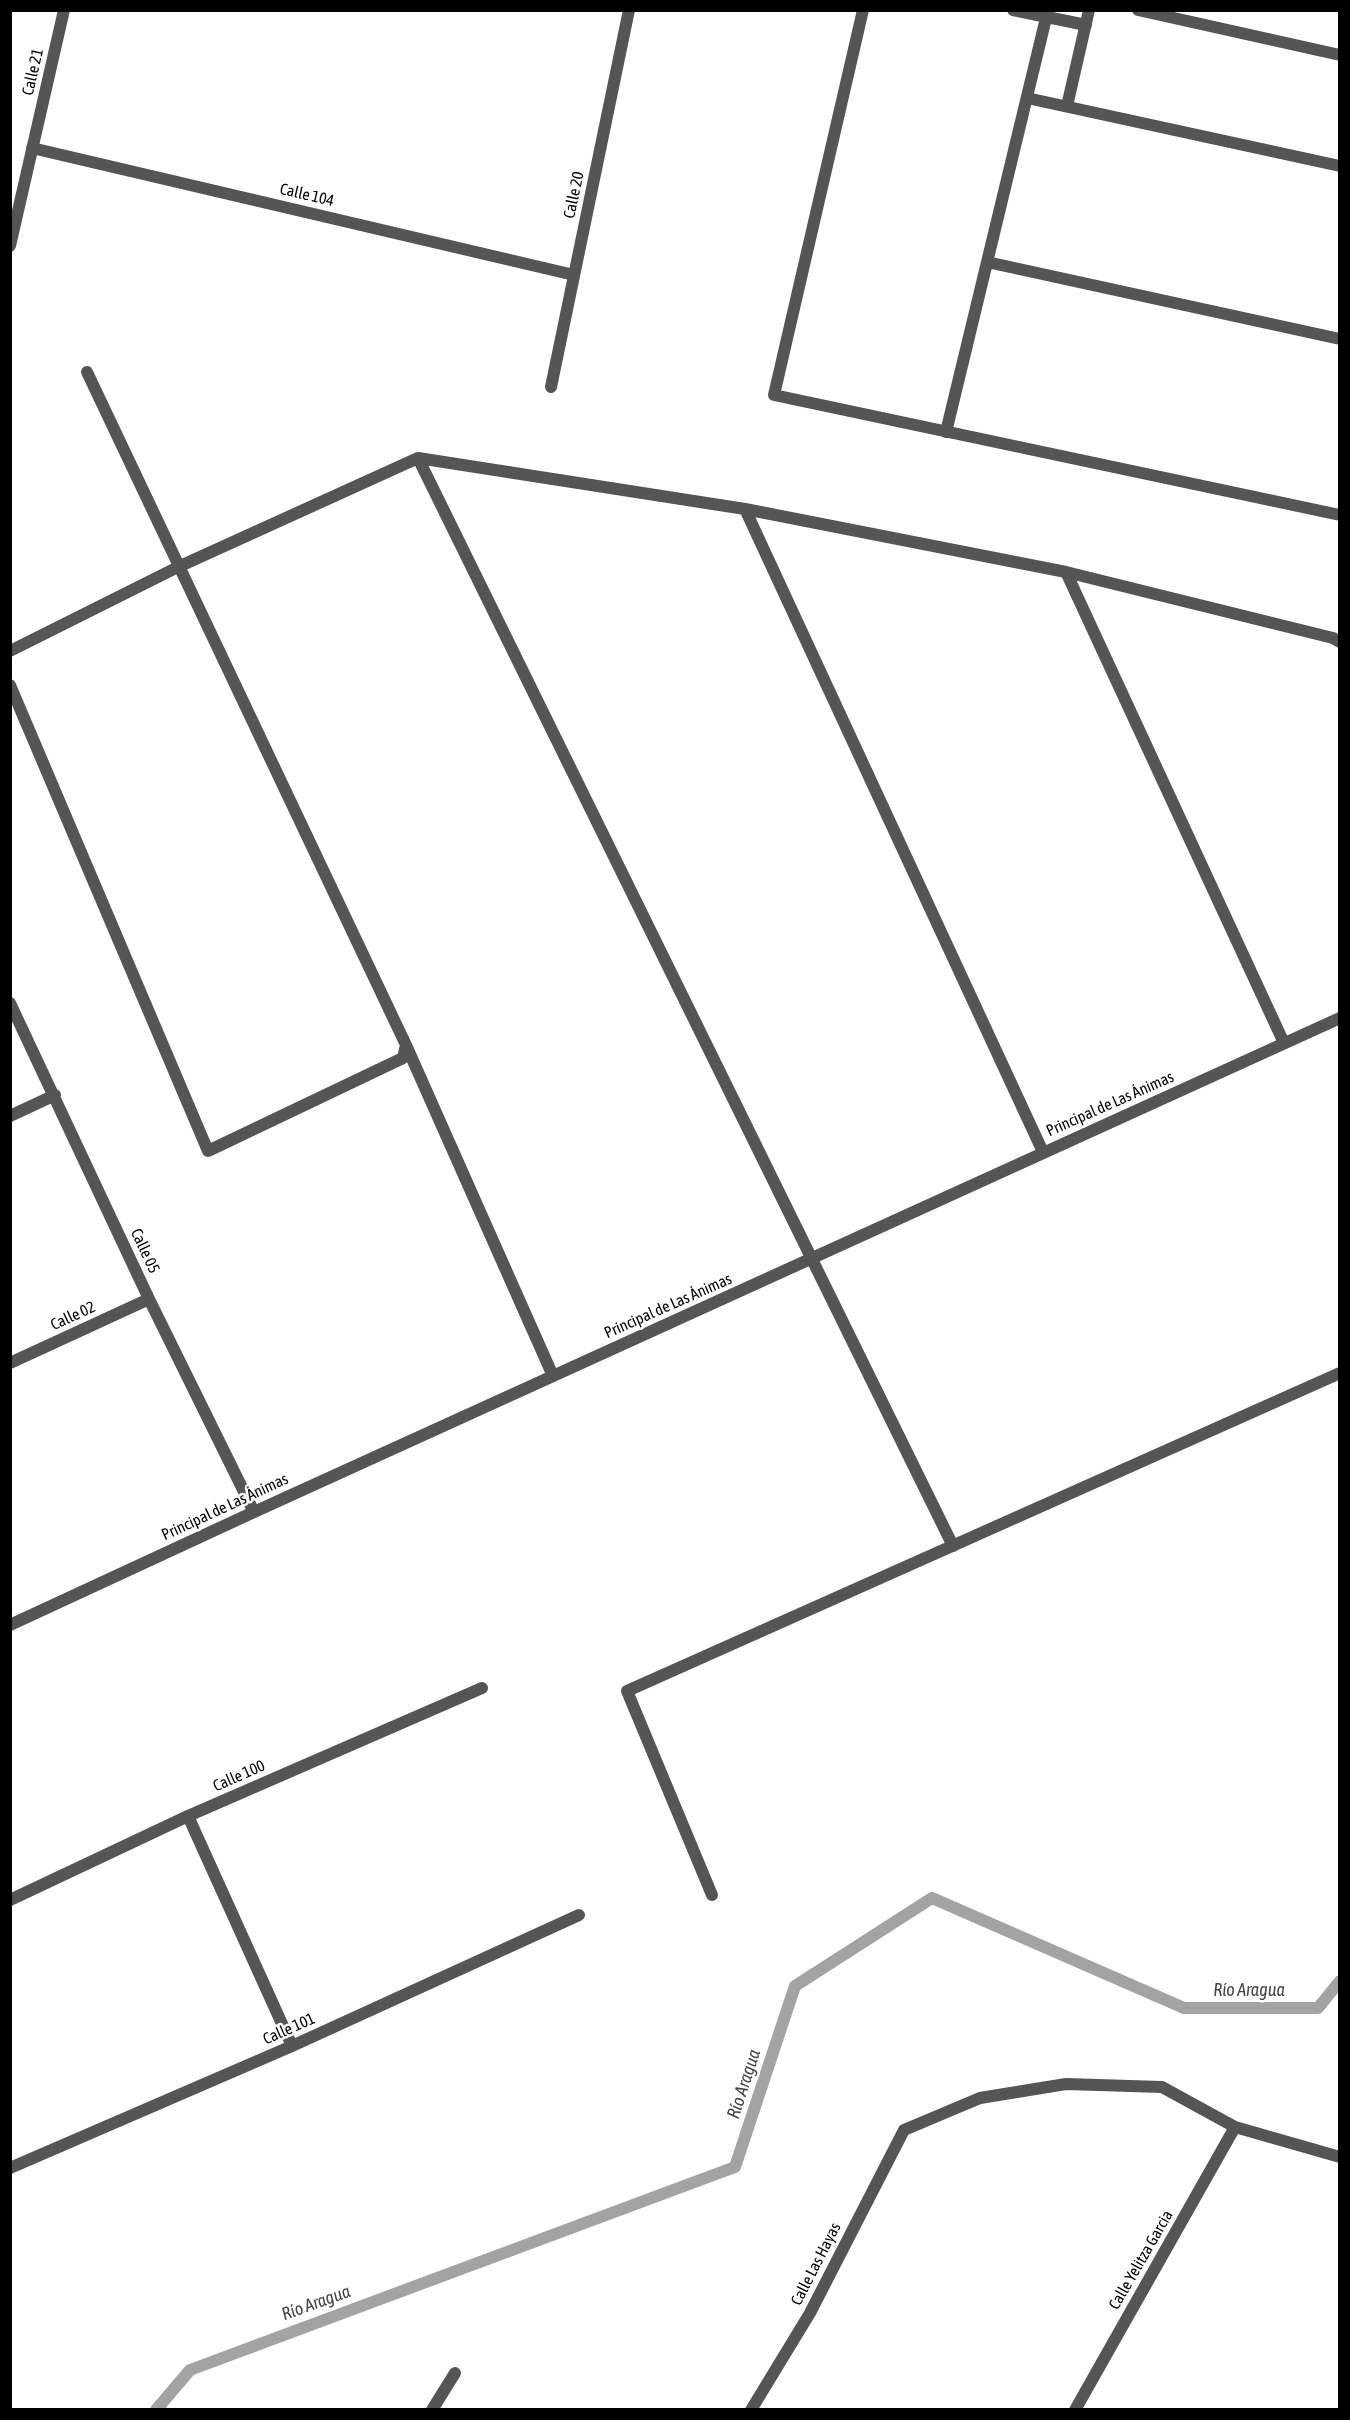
<!DOCTYPE html>
<html>
<head>
<meta charset="utf-8">
<style>
  body { margin:0 }
  #map { position:relative; width:1350px; height:2420px; overflow:hidden; background:#fff; font-family:"Asap Condensed",sans-serif }
  canvas { display:block }
  .frame { position:absolute; inset:0; border:12px solid #000; pointer-events:none }
</style>
</head>
<body>
<div id="map">
<canvas width="1350" height="2420"></canvas>
<div class="frame"></div>
</div>
<script>
const context = document.querySelector('canvas').getContext('2d');
context.lineJoin = 'round';
function poly(rows) {
  const path = new Path2D();
  for (const r of rows) {
    path.moveTo(r[0], r[1]);
    for (let i = 2; i < r.length; i += 2) path.lineTo(r[i], r[i + 1]);
  }
  return path;
}
function trace(path, color, width, dash) {
  context.strokeStyle = color;
  context.lineWidth = width;
  context.lineCap = dash ? 'butt' : 'round';
  context.setLineDash(dash || []);
  context.stroke(path);
}
function drawText(font, color, halo, rows, align = 'center') {
  context.font = font + ' "Asap Condensed",sans-serif';
  context.lineWidth = 5;
  context.setLineDash([]);
  context.textBaseline = 'middle';
  context.strokeStyle = halo;
  context.fillStyle = color;
  for (const [text, x, y, turn = 0] of rows) {
    context.save();
    context.translate(x, y);
    context.rotate((+turn || 0) * Math.PI / 180);
    context.textAlign = isNaN(turn) ? turn : align;
    if (halo) context.strokeText(text, 0, 0);
    context.fillText(text, 0, 0);
    context.restore();
  }
}
const stream = poly([
  [156,2410,190,2370,735,2167,795,1986,932,1898,1184,2008,1318,2008,1340,1981]
]);
const minor = poly([
  [863,10,774,395,1340,515],
  [1013,10,1086,25],
  [1138,10,1340,55],
  [1027,98,1340,166],
  [1067,106,1089,10],
  [32,148,574,275],
  [10,246,64,10],
  [987,262,1340,339],
  [87,372,406,1045,553,1376],
  [551,387,629,10],
  [946,432,1046,18],
  [418,458,953,1546],
  [745,509,1043,1152],
  [1066,572,1284,1043],
  [10,651,178,567,418,458,745,509,1066,572,1333,638,1340,642],
  [10,685,208,1151,403,1058,406,1045],
  [10,1003,149,1299,254,1512],
  [10,1116,55,1095],
  [10,1363,149,1299],
  [10,1625,254,1512,1340,1018],
  [188,1816,292,2046],
  [712,1895,627,1691,1340,1373],
  [10,1900,188,1816,482,1688],
  [10,2168,292,2046,579,1915],
  [432,2410,455,2373],
  [751,2410,810,2313,904,2130,980,2098,1066,2084,1162,2087,1235,2127,1340,2157],
  [1075,2410,1235,2127]
]);
const streetNames = [
  ["Calle 21",33,72,-77],
  ["Calle 104",307,195,13],
  ["Calle 20",574,195,-78],
  ["Principal de Las Ánimas",1110,1104,-24],
  ["Calle 05",145,1251,65],
  ["Principal de Las Ánimas",668,1306,-24],
  ["Calle 02",73,1316,-25],
  ["Principal de Las Ánimas",225,1507,-25],
  ["Calle 100",239,1776,-24],
  ["Calle 101",289,2029,-24],
  ["Calle Yelitza Garcia",1141,2260,-60],
  ["Calle Las Hayas",816,2264,-63]
];
const waterNames = [
  ["Río Aragua",1249,1990],
  ["Río Aragua",744,2084,-72],
  ["Río Aragua",316,2303,-20]
];
trace(stream, '#a3a3a3', 12);
trace(minor, '#555', 12);
drawText('16px', '#000', '#fff', streetNames);
drawText('italic 18px', '#444', '#fff', waterNames);
</script>
</body>
</html>
